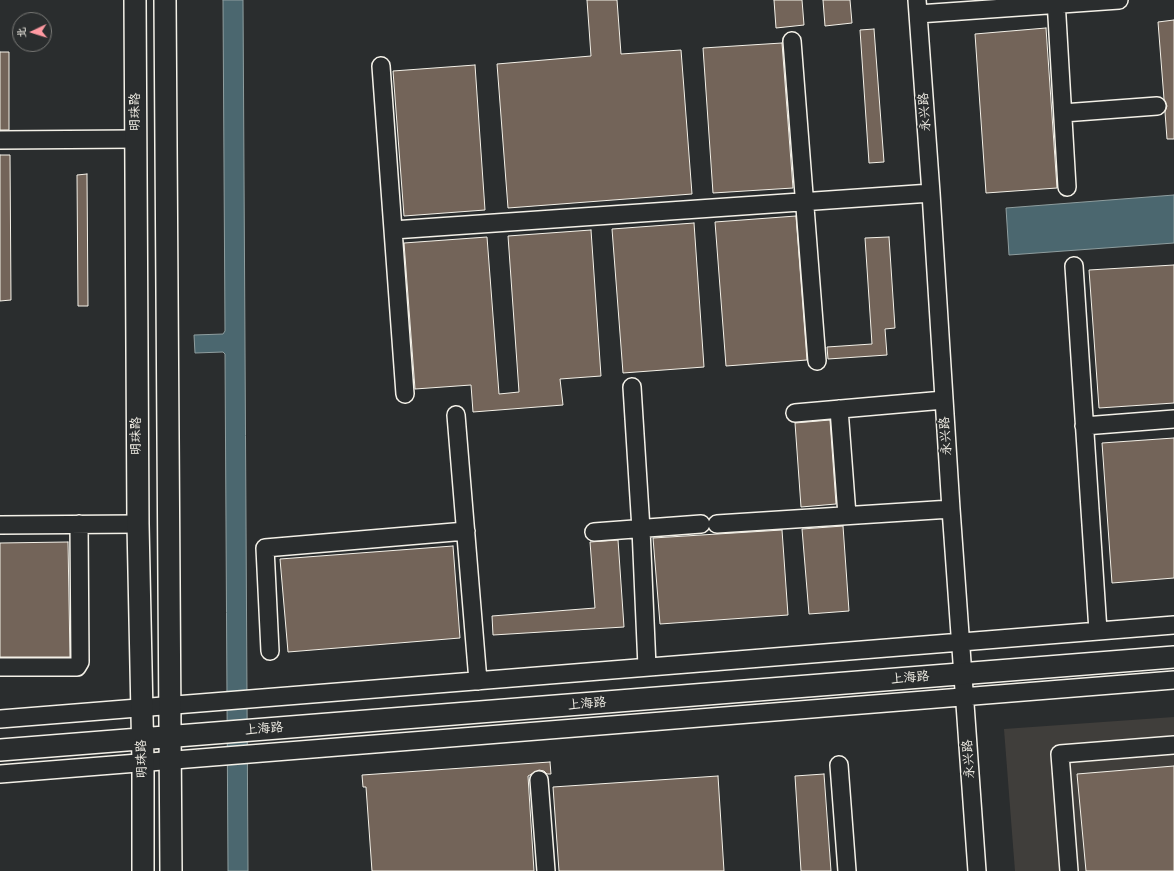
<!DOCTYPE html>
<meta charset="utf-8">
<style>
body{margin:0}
#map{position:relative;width:1174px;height:871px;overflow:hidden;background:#2a2d2e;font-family:"Patrick Hand","LXGW WenKai TC",sans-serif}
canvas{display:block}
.north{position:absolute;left:12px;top:12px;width:40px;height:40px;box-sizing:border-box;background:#2a2d2e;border:1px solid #7b7b78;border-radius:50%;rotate:266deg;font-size:11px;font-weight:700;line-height:16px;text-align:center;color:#f4f1e8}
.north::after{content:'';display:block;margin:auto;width:14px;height:18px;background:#ff9aa2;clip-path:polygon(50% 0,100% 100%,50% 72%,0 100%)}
</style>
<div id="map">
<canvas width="1174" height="871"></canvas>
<div class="north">北</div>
</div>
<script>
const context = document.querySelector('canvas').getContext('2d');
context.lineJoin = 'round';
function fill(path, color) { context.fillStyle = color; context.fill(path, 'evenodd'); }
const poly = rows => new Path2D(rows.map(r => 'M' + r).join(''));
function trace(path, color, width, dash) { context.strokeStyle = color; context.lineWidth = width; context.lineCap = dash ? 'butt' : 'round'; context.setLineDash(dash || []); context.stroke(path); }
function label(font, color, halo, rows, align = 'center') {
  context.font = font + ' "Patrick Hand","LXGW WenKai TC",sans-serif'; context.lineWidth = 3.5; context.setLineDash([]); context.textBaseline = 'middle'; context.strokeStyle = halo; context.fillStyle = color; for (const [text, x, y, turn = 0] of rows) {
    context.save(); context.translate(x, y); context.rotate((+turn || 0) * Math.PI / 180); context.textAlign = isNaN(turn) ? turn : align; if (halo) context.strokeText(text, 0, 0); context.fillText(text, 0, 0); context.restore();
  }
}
fill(poly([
 [1174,717,1174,871,1015,871,1004,729]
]), '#403e3b');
const water = poly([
 [223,0,243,0,248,871,228,871,225,354,223,352,195,353,194,335,223,334,225,331,223,0],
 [1174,195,1174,243,1009,255,1006,208,1174,195]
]);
fill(water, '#4b676f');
trace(water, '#8f9e9f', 1);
const building = poly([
 [587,0,617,0,621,54,681,50,692,194,508,208,497,64,591,56,587,0],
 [774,0,802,0,804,25,776,28,774,0],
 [823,0,850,0,852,23,825,26,823,0],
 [1174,20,1174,139,1167,139,1165,112,1167,106,1164,99,1158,22,1174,20],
 [1046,28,1057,188,986,193,975,34,1046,28],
 [874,29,884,162,869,163,860,30,874,29],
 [782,43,793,188,713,193,703,48,782,43],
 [0,52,9,52,9,130,0,130,0,52],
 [475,65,485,210,404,216,393,71,475,65],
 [0,155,10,155,11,300,0,301,0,155],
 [87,174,88,306,78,306,77,175,87,174],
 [796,216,807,360,726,366,715,222,796,216],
 [694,223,704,367,623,373,612,229,694,223],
 [591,230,601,376,560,379,563,405,473,412,471,385,415,389,404,243,487,237,499,394,519,392,508,236,591,230],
 [889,237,895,328,885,329,887,355,828,359,827,347,872,344,865,238,889,237],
 [1174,265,1174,403,1099,408,1089,270,1174,265],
 [830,420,836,504,801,507,795,423,830,420],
 [1174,438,1174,578,1112,583,1102,443,1174,438],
 [843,526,849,611,809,614,802,529,843,526],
 [782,530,788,615,660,624,653,538,782,530],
 [618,540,624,627,493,635,492,616,595,608,590,542,618,540],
 [68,542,70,657,0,657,0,543,68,542],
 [453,546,460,638,288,652,280,559,453,546],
 [550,762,551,774,547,774,544,771,539,770,528,776,534,871,372,871,366,787,363,787,362,775,550,762],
 [1174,766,1174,871,1086,871,1077,774,1174,766],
 [824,774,831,871,801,871,795,776,824,774],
 [718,776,724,871,559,871,553,787,718,776]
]);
fill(building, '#736459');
trace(building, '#f4f1e8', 1);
const minor = poly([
 [917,0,931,193,951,509,977,871],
 [1056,0,1067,187],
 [918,14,1119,0],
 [792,41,817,361],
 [381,66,405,394],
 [1063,113,1157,106],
 [0,140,136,139],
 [393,230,931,193],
 [1074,266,1098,631],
 [632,387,641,529,647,667],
 [839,409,847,515],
 [795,413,944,400],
 [456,415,478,681],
 [1084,426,1174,419],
 [717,524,951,509],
 [0,525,138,524],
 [594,532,701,524],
 [270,651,265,548,466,531],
 [0,667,77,667,80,662,79,524],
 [0,719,1174,625],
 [839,765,847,871],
 [0,774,1174,680],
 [539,780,546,871],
 [1069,871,1060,754,1174,745]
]);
const major = poly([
 [135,0,138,524,143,762,143,871],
 [165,0,171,871],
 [0,750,1174,657]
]);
trace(minor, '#f4f1e8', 20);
trace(major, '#f4f1e8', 24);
trace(minor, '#2a2d2e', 17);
trace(major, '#2a2d2e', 21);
label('13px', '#f4f1e8', '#2a2d2e', [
 ["明珠路",136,112,-90],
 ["永兴路",925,112,-94],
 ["明珠路",137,436,-90],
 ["永兴路",946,436,-94],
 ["上海路",910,678,-5],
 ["上海路",587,704,-5],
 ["上海路",264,729,-5],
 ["明珠路",142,759,-91],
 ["永兴路",969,759,-94]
]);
</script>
